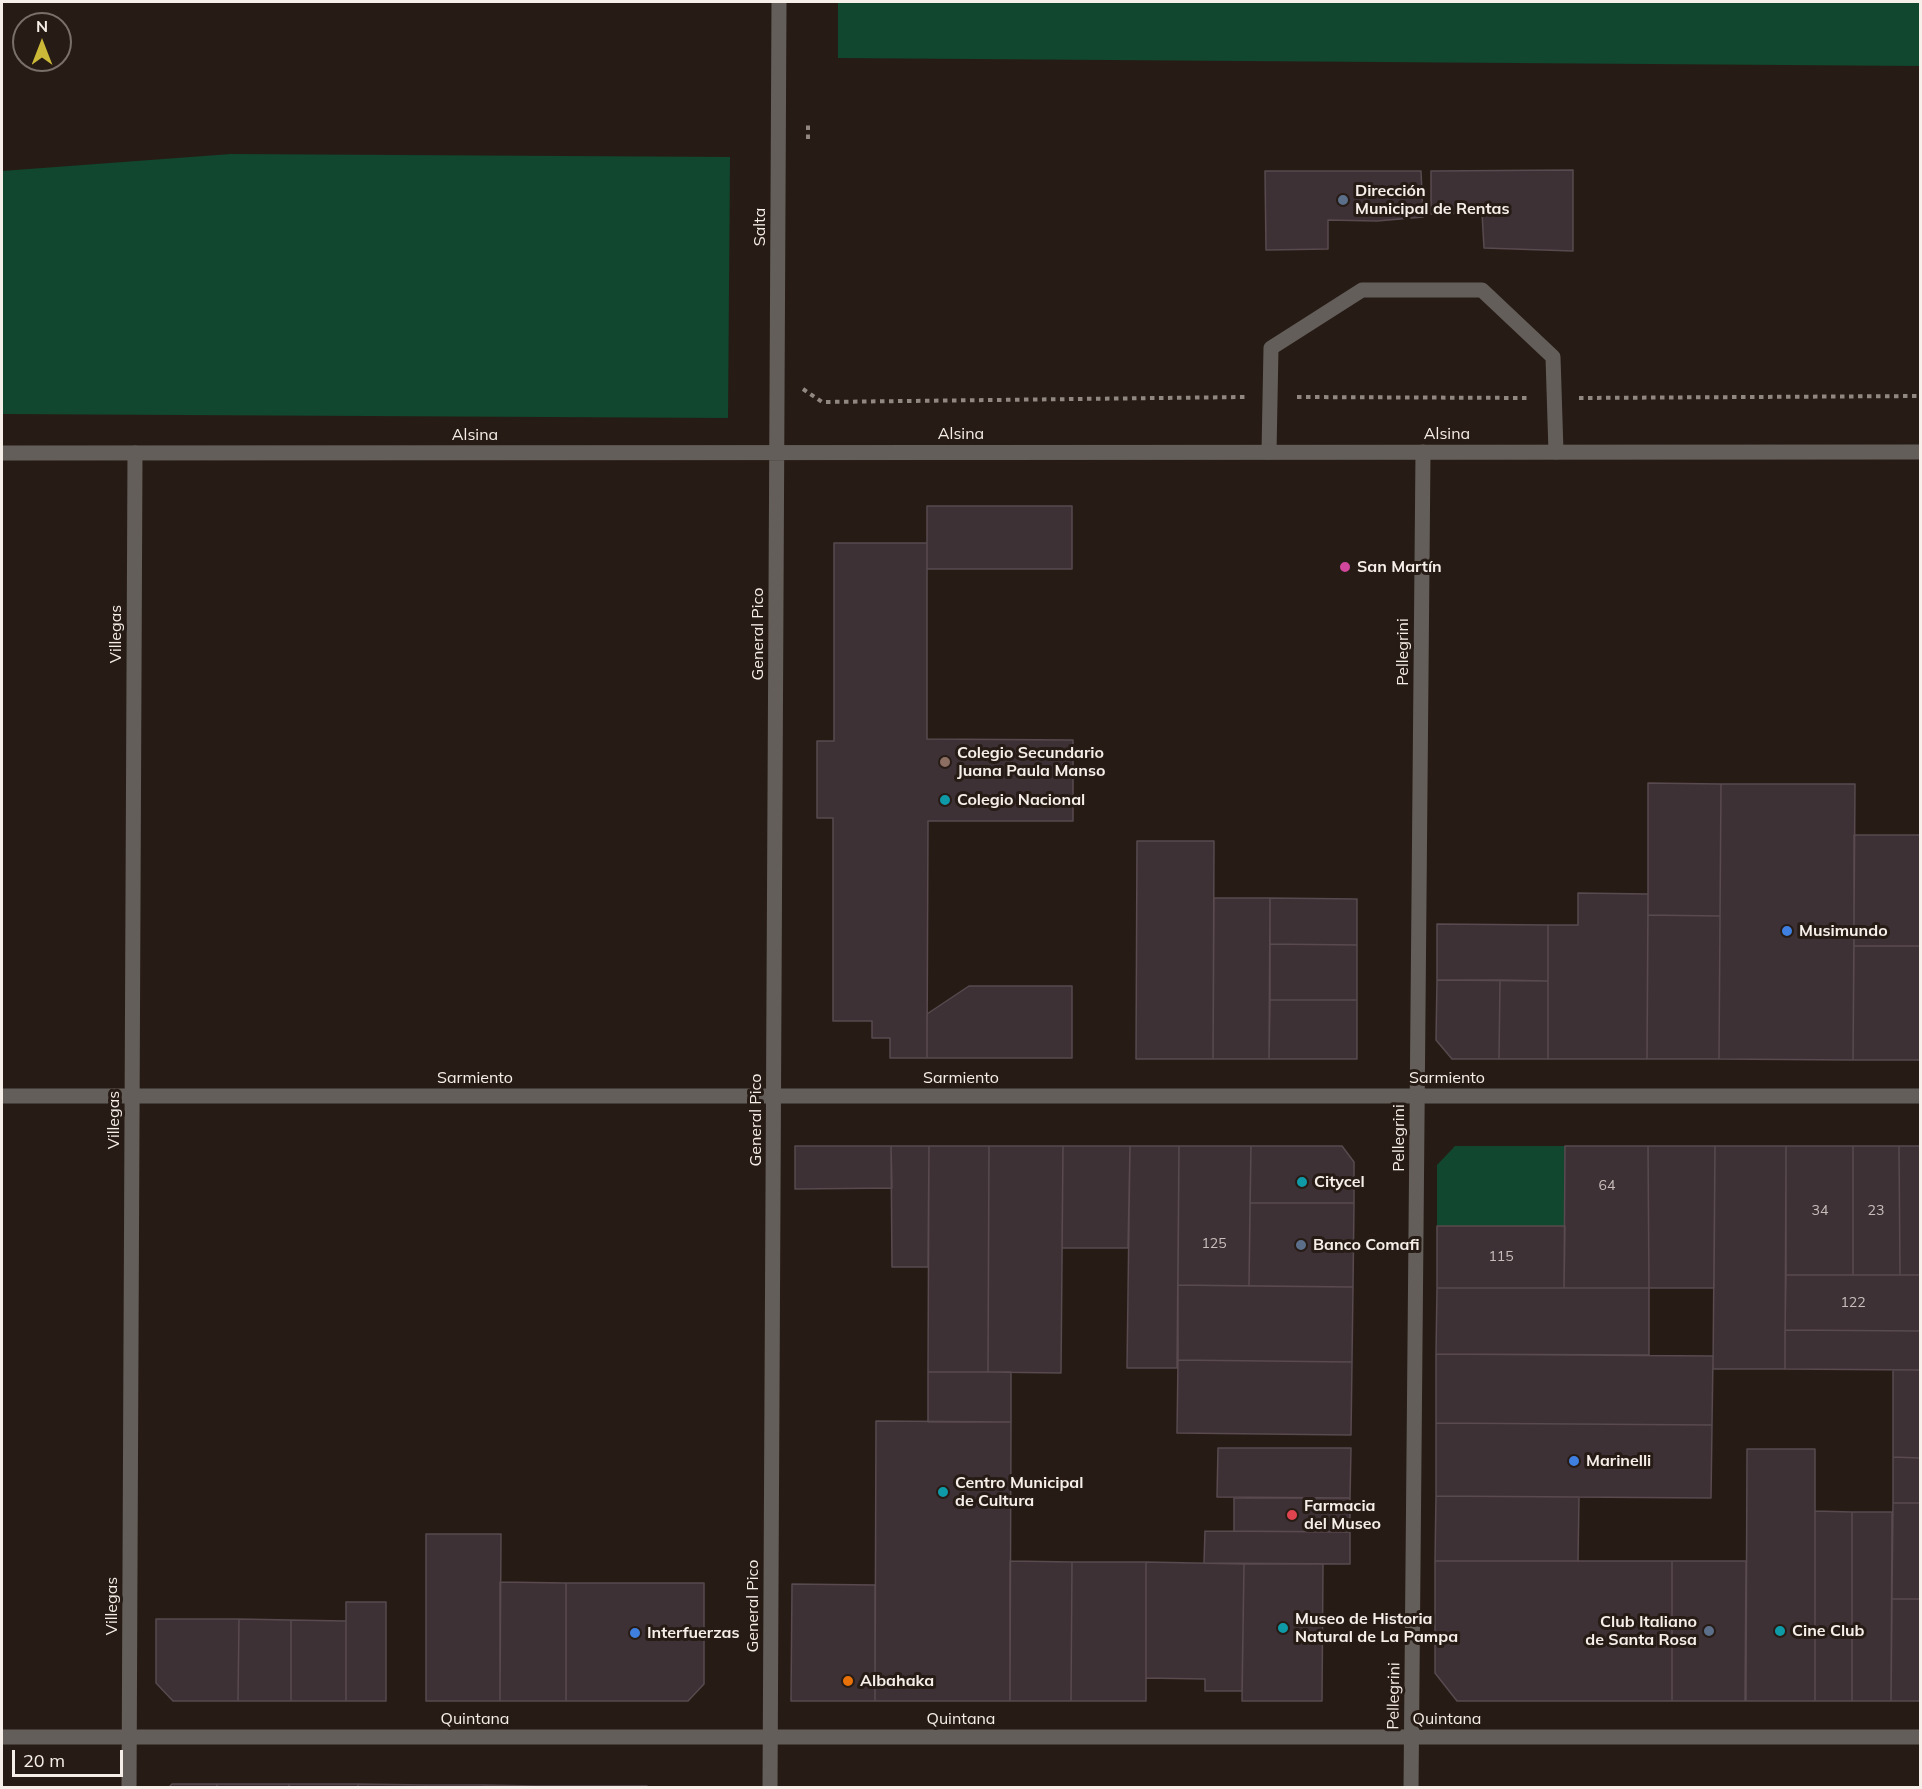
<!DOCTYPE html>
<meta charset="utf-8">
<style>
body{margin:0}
#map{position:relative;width:1922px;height:1789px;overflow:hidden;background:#271c15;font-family:Mulish,sans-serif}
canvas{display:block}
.frame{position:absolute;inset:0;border:3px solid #f6eee9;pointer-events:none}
.north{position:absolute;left:12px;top:12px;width:60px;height:60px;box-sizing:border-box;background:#271c15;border:2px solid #7a706a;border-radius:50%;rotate:0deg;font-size:16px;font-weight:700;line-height:24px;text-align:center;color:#f6eee9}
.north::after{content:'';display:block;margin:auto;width:21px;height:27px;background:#cdb938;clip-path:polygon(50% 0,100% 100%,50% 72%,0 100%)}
.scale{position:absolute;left:12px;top:1750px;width:111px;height:27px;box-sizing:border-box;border:3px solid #f6eee9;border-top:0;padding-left:8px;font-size:18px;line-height:21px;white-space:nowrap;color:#f6eee9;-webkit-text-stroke:4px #271c15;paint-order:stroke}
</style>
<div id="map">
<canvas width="1922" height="1789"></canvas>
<div class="frame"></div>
<div class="north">N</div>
<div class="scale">20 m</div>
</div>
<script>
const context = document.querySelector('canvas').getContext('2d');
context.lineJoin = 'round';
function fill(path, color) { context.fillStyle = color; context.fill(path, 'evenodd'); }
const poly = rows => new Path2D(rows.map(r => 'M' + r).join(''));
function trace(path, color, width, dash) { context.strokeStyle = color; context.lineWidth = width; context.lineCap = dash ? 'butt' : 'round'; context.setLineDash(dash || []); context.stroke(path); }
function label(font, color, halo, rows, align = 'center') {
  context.font = font + ' Mulish,sans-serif'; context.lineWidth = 6; context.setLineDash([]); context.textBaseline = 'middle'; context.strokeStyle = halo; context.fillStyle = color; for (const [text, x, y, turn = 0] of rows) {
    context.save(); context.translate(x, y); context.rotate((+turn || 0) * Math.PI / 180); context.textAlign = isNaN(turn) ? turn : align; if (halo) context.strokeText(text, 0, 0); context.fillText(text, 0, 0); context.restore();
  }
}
fill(poly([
 [838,2,1920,2,1920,66,838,58],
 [231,154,730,157,728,418,2,414,2,171],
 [1455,1146,1565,1146,1565,1226,1437,1226,1437,1165]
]), '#10472e');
const building = poly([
 [1573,170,1573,251,1484,248,1482,213,1431,214,1431,171,1573,170],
 [1265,171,1421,171,1423,217,1377,221,1328,220,1328,249,1266,250,1265,171],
 [927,506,1072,506,1072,569,927,569,927,506],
 [834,543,927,543,927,739,1073,740,1073,821,928,821,927,1058,890,1058,890,1038,872,1038,872,1021,833,1021,833,818,817,818,817,741,834,741,834,543],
 [1648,783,1721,784,1720,916,1648,915,1648,783],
 [1721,784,1855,784,1853,1060,1719,1059,1721,784],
 [1854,835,1920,835,1920,946,1854,946,1854,835],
 [1137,841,1214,841,1213,1059,1136,1059,1137,841],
 [1578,893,1648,894,1647,1059,1548,1059,1548,925,1578,925,1578,893],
 [1214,898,1270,898,1269,1059,1213,1059,1214,898],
 [1270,898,1357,899,1357,945,1270,944,1270,898],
 [1648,915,1720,916,1719,1059,1647,1059,1648,915],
 [1437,924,1548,925,1548,981,1437,980,1437,924],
 [1270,944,1357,945,1357,1000,1270,1000,1270,944],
 [1854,946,1920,946,1920,1060,1853,1060,1854,946],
 [1437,980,1500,980,1499,1059,1452,1059,1436,1040,1437,980],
 [1500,980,1548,981,1548,1059,1499,1059,1500,980],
 [969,986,1072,986,1072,1058,927,1058,927,1014,969,986],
 [1270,1000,1357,1000,1357,1059,1269,1059,1270,1000],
 [795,1146,891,1146,892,1188,795,1189,795,1146],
 [891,1146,929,1146,928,1267,892,1267,891,1146],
 [929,1146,989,1146,988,1372,928,1372,929,1146],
 [989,1146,1063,1146,1061,1373,988,1372,989,1146],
 [1063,1146,1130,1146,1128,1248,1062,1248,1063,1146],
 [1130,1146,1179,1146,1177,1368,1127,1368,1130,1146],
 [1179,1146,1251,1146,1249,1286,1178,1285,1179,1146],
 [1251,1146,1342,1146,1354,1162,1354,1203,1250,1203,1251,1146],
 [1565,1146,1648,1146,1649,1288,1564,1288,1565,1146],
 [1648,1146,1715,1146,1714,1288,1649,1288,1648,1146],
 [1715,1146,1786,1146,1785,1369,1713,1369,1715,1146],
 [1786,1146,1853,1146,1853,1275,1786,1275,1786,1146],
 [1853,1146,1899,1146,1900,1275,1853,1275,1853,1146],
 [1899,1146,1920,1146,1920,1275,1900,1275,1899,1146],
 [1250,1203,1354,1203,1353,1287,1249,1286,1250,1203],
 [1437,1226,1565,1226,1564,1288,1437,1288,1437,1226],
 [1786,1275,1920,1275,1920,1331,1785,1330,1786,1275],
 [1178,1285,1353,1287,1352,1362,1178,1360,1178,1285],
 [1437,1288,1649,1288,1649,1355,1436,1354,1437,1288],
 [1785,1330,1920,1331,1920,1370,1785,1369,1785,1330],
 [1436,1354,1713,1356,1712,1425,1436,1423,1436,1354],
 [1178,1360,1352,1362,1351,1435,1177,1433,1178,1360],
 [1893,1370,1920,1370,1920,1458,1893,1457,1893,1370],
 [928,1372,1011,1372,1011,1422,928,1422,928,1372],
 [876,1421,1011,1422,1010,1701,875,1701,876,1421],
 [1436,1423,1712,1425,1711,1498,1436,1496,1436,1423],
 [1218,1448,1351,1448,1350,1498,1217,1497,1218,1448],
 [1747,1449,1815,1449,1815,1701,1746,1701,1747,1449],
 [1893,1457,1920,1458,1920,1503,1893,1503,1893,1457],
 [1436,1496,1579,1497,1578,1561,1435,1561,1436,1496],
 [1234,1498,1350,1498,1350,1532,1234,1531,1234,1498],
 [1893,1503,1920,1503,1920,1599,1892,1599,1893,1503],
 [1815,1511,1852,1512,1852,1701,1815,1701,1815,1511],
 [1852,1512,1892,1512,1891,1701,1852,1701,1852,1512],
 [1205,1531,1350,1532,1350,1564,1204,1563,1205,1531],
 [426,1534,501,1534,500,1701,426,1701,426,1534],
 [1010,1561,1072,1562,1071,1701,1010,1701,1010,1561],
 [1435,1561,1672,1561,1672,1701,1457,1701,1435,1673,1435,1561],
 [1672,1561,1746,1561,1745,1701,1672,1701,1672,1561],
 [1072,1562,1146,1562,1146,1701,1071,1701,1072,1562],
 [1146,1562,1244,1564,1242,1691,1205,1691,1205,1679,1146,1678,1146,1562],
 [1244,1564,1323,1564,1322,1701,1242,1701,1244,1564],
 [500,1582,566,1583,566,1701,500,1701,500,1582],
 [566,1583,704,1583,704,1684,688,1701,566,1701,566,1583],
 [792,1584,875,1585,875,1701,791,1701,792,1584],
 [1892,1599,1920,1599,1920,1701,1891,1701,1892,1599],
 [346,1602,386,1602,386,1701,346,1701,346,1602],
 [156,1619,239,1619,238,1701,173,1701,156,1683,156,1619],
 [239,1619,291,1620,291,1701,238,1701,239,1619],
 [291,1620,346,1621,346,1701,291,1701,291,1620],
 [172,1784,217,1784,217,1788,168,1788,172,1784],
 [217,1784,289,1784,289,1788,217,1788,217,1784],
 [289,1784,358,1784,358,1788,289,1788,289,1784],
 [358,1784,426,1785,426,1788,358,1788,358,1784],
 [426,1785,484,1785,484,1788,426,1788,426,1785],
 [484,1785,535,1786,535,1788,484,1788,484,1785],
 [535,1786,592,1786,592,1788,535,1788,535,1786],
 [592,1786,647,1786,647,1788,592,1788,592,1786]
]);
fill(building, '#3e3136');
trace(building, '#584a4f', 1.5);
trace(poly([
 [808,139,808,122],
 [803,389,822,402,1245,397],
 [1297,397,1530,398],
 [1579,398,1920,396]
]), '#928882', 4, [4.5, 4.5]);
trace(poly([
 [1269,452,1271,348,1362,290,1482,290,1553,357,1556,452]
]), '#645e5a', 15);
trace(poly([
 [2,1096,1920,1096],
 [2,1737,1920,1737],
 [129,1788,135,453],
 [1411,1788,1423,452]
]), '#645e5a', 15);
trace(poly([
 [2,453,1920,452],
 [770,1788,779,2]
]), '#645e5a', 15);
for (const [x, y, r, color] of [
 [1343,200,6,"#5c6f8a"],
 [1345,567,6,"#d1479c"],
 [945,762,6,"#8d6e63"],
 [945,800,6,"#0f9aa8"],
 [1787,931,6,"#3f7fe0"],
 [1302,1182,6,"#0f9aa8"],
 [1301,1245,6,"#5c6f8a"],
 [1574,1461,6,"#3f7fe0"],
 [943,1492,6,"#0f9aa8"],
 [1292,1515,6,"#e0444e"],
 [1283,1628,6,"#0f9aa8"],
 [1709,1631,6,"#5c6f8a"],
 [1780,1631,6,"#0f9aa8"],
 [635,1633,6,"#3f7fe0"],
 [848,1681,6,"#e8710a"]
]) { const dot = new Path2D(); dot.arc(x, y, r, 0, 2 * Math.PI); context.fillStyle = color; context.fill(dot); trace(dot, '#271c15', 2); }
label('14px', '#c8bfbc', null, [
 ["64",1607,1186],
 ["34",1820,1211],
 ["23",1876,1211],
 ["125",1214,1244],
 ["115",1501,1257],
 ["122",1853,1303]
]);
label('bold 16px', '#f6eee9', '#271c15', [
 ["Dirección",1355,191],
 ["Municipal de Rentas",1355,209],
 ["San Martín",1357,567],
 ["Colegio Secundario",957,753],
 ["Juana Paula Manso",957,771],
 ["Colegio Nacional",957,800],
 ["Musimundo",1799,931],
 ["Citycel",1314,1182],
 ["Banco Comafi",1313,1245],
 ["Marinelli",1586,1461],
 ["Centro Municipal",955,1483],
 ["de Cultura",955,1501],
 ["Farmacia",1304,1506],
 ["del Museo",1304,1524],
 ["Museo de Historia",1295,1619],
 ["Natural de La Pampa",1295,1637],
 ["Club Italiano",1697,1622,"right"],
 ["de Santa Rosa",1697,1640,"right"],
 ["Cine Club",1792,1631],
 ["Interfuerzas",647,1633],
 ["Albahaka",860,1681]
], 'left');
label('16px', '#f6eee9', '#271c15', [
 ["Salta",760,227,-90],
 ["Alsina",961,434],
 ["Alsina",1447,434],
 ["Alsina",475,435],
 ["Villegas",116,634,-90],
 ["General Pico",758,634,-90],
 ["Pellegrini",1403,652,-90],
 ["Sarmiento",475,1078],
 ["Sarmiento",961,1078],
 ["Sarmiento",1447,1078],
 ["Villegas",114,1120,-90],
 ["General Pico",756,1120,-90],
 ["Pellegrini",1399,1138,-90],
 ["Villegas",112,1606,-90],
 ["General Pico",753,1606,-90],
 ["Pellegrini",1394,1696,-89],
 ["Quintana",475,1719],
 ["Quintana",961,1719],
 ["Quintana",1447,1719]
]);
</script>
